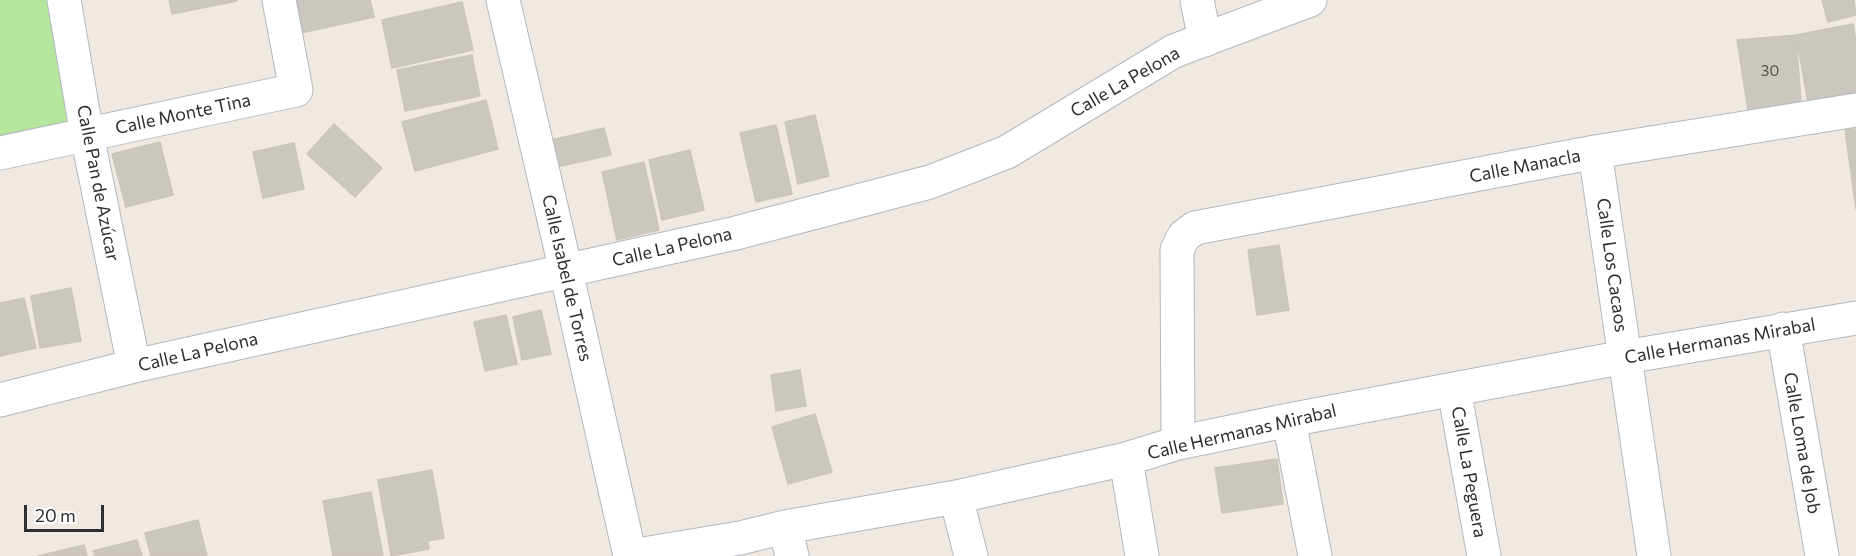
<!DOCTYPE html>
<meta charset="utf-8">
<style>
body{margin:0}
#map{position:relative;width:1856px;height:556px;overflow:hidden;background:#efe9e1;font-family:Commissioner,sans-serif}
canvas{display:block}
.scale{position:absolute;left:24px;top:505px;width:80px;height:27px;box-sizing:border-box;border:3px solid #2e2e2e;border-top:0;padding-left:8px;font-size:18px;line-height:21px;white-space:nowrap;color:#2e2e2e;-webkit-text-stroke:4px #fff;paint-order:stroke}
</style>
<div id="map">
<canvas width="1856" height="556"></canvas>
<div class="scale">20 m</div>
</div>
<script>
const context = document.querySelector('canvas').getContext('2d');
context.lineJoin = 'round';
function fill(path, color) { context.fillStyle = color; context.fill(path, 'evenodd'); }
const poly = rows => new Path2D(rows.map(r => 'M' + r).join(''));
function trace(path, color, width, dash) { context.strokeStyle = color; context.lineWidth = width; context.lineCap = dash ? 'butt' : 'round'; context.setLineDash(dash || []); context.stroke(path); }
function label(font, color, halo, rows, align = 'center') {
  context.font = font + ' Commissioner,sans-serif'; context.lineWidth = 5; context.setLineDash([]); context.textBaseline = 'middle'; context.strokeStyle = halo; context.fillStyle = color; for (const [text, x, y, turn = 0] of rows) {
    context.save(); context.translate(x, y); context.rotate((+turn || 0) * Math.PI / 180); context.textAlign = isNaN(turn) ? turn : align; if (halo) context.strokeText(text, 0, 0); context.fillText(text, 0, 0); context.restore();
  }
}
fill(poly([
 [0,0,51,0,71,121,0,137]
]), '#b6e59e');
const building = poly([
 [169,0,237,0,237,1,172,14,169,0],
 [289,0,370,0,374,17,296,34,289,0],
 [1822,0,1854,0,1856,15,1828,22,1822,0],
 [462,2,473,50,392,68,382,20,462,2],
 [1853,24,1856,41,1856,92,1808,102,1796,35,1853,24],
 [1796,35,1801,102,1748,110,1737,40,1796,35],
 [472,55,480,96,405,111,397,70,472,55],
 [486,100,498,149,415,171,402,122,486,100],
 [815,115,829,176,798,184,785,122,815,115],
 [334,124,382,168,355,197,307,154,334,124],
 [776,125,792,194,756,202,740,133,776,125],
 [604,128,611,155,548,169,542,142,604,128],
 [1856,129,1856,209,1845,130,1856,129],
 [160,142,173,195,126,207,112,154,160,142],
 [294,143,304,189,263,198,253,152,294,143],
 [690,150,704,210,662,220,649,160,690,150],
 [644,162,659,230,617,240,602,172,644,162],
 [1279,245,1289,310,1257,315,1248,250,1279,245],
 [71,288,81,341,40,348,31,296,71,288],
 [24,298,36,348,0,356,0,303,24,298],
 [541,310,551,354,522,360,513,317,541,310],
 [506,315,517,364,485,371,474,322,506,315],
 [800,370,806,406,776,411,771,375,800,370],
 [815,414,832,472,788,484,772,427,815,414],
 [1277,459,1283,504,1222,513,1215,468,1277,459],
 [432,470,444,538,428,541,429,549,391,556,378,480,432,470],
 [371,492,383,556,333,556,323,501,371,492],
 [198,520,207,556,151,556,145,533,198,520],
 [137,540,142,556,95,556,93,551,137,540],
 [84,545,87,556,38,556,84,545]
]);
fill(building, '#cbc7bf');
trace(building, '#cbc5ba', 1.5);
const minor = poly([
 [64,0,87,135,134,366],
 [503,0,566,271,630,556],
 [1197,0,1205,40],
 [1595,152,1654,556],
 [0,153,296,90,279,0],
 [1783,329,1822,556],
 [1454,389,1484,556],
 [0,400,134,366,736,233,930,182,1007,152,1174,51,1310,0],
 [1289,420,1315,556],
 [1178,443,1177,250,1184,236,1195,228,1595,152,1856,110],
 [1126,459,1142,556],
 [956,497,971,556],
 [785,527,792,556],
 [631,556,740,538,785,527,956,497,1126,459,1178,443,1289,420,1625,357,1856,318]
]);
trace(minor, '#b4b7c1', 35);
trace(minor, '#fff', 33);
label('15px', '#555452', null, [
 ["30",1770,71]
]);
label('18px', '#2e2e2e', '#fff', [
 ["Calle La Pelona",1125,82,-30],
 ["Calle Monte Tina",183,114,-12],
 ["Calle Manacla",1525,166,-11],
 ["Calle Pan de Azúcar",98,183,79],
 ["Calle La Pelona",672,247,-13],
 ["Calle Los Cacaos",1612,265,82],
 ["Calle Isabel de Torres",567,278,77],
 ["Calle Hermanas Mirabal",1720,341,-10],
 ["Calle La Pelona",198,352,-13],
 ["Calle Hermanas Mirabal",1242,432,-13],
 ["Calle Loma de Job",1802,443,80],
 ["Calle La Peguera",1469,472,80]
]);
</script>
